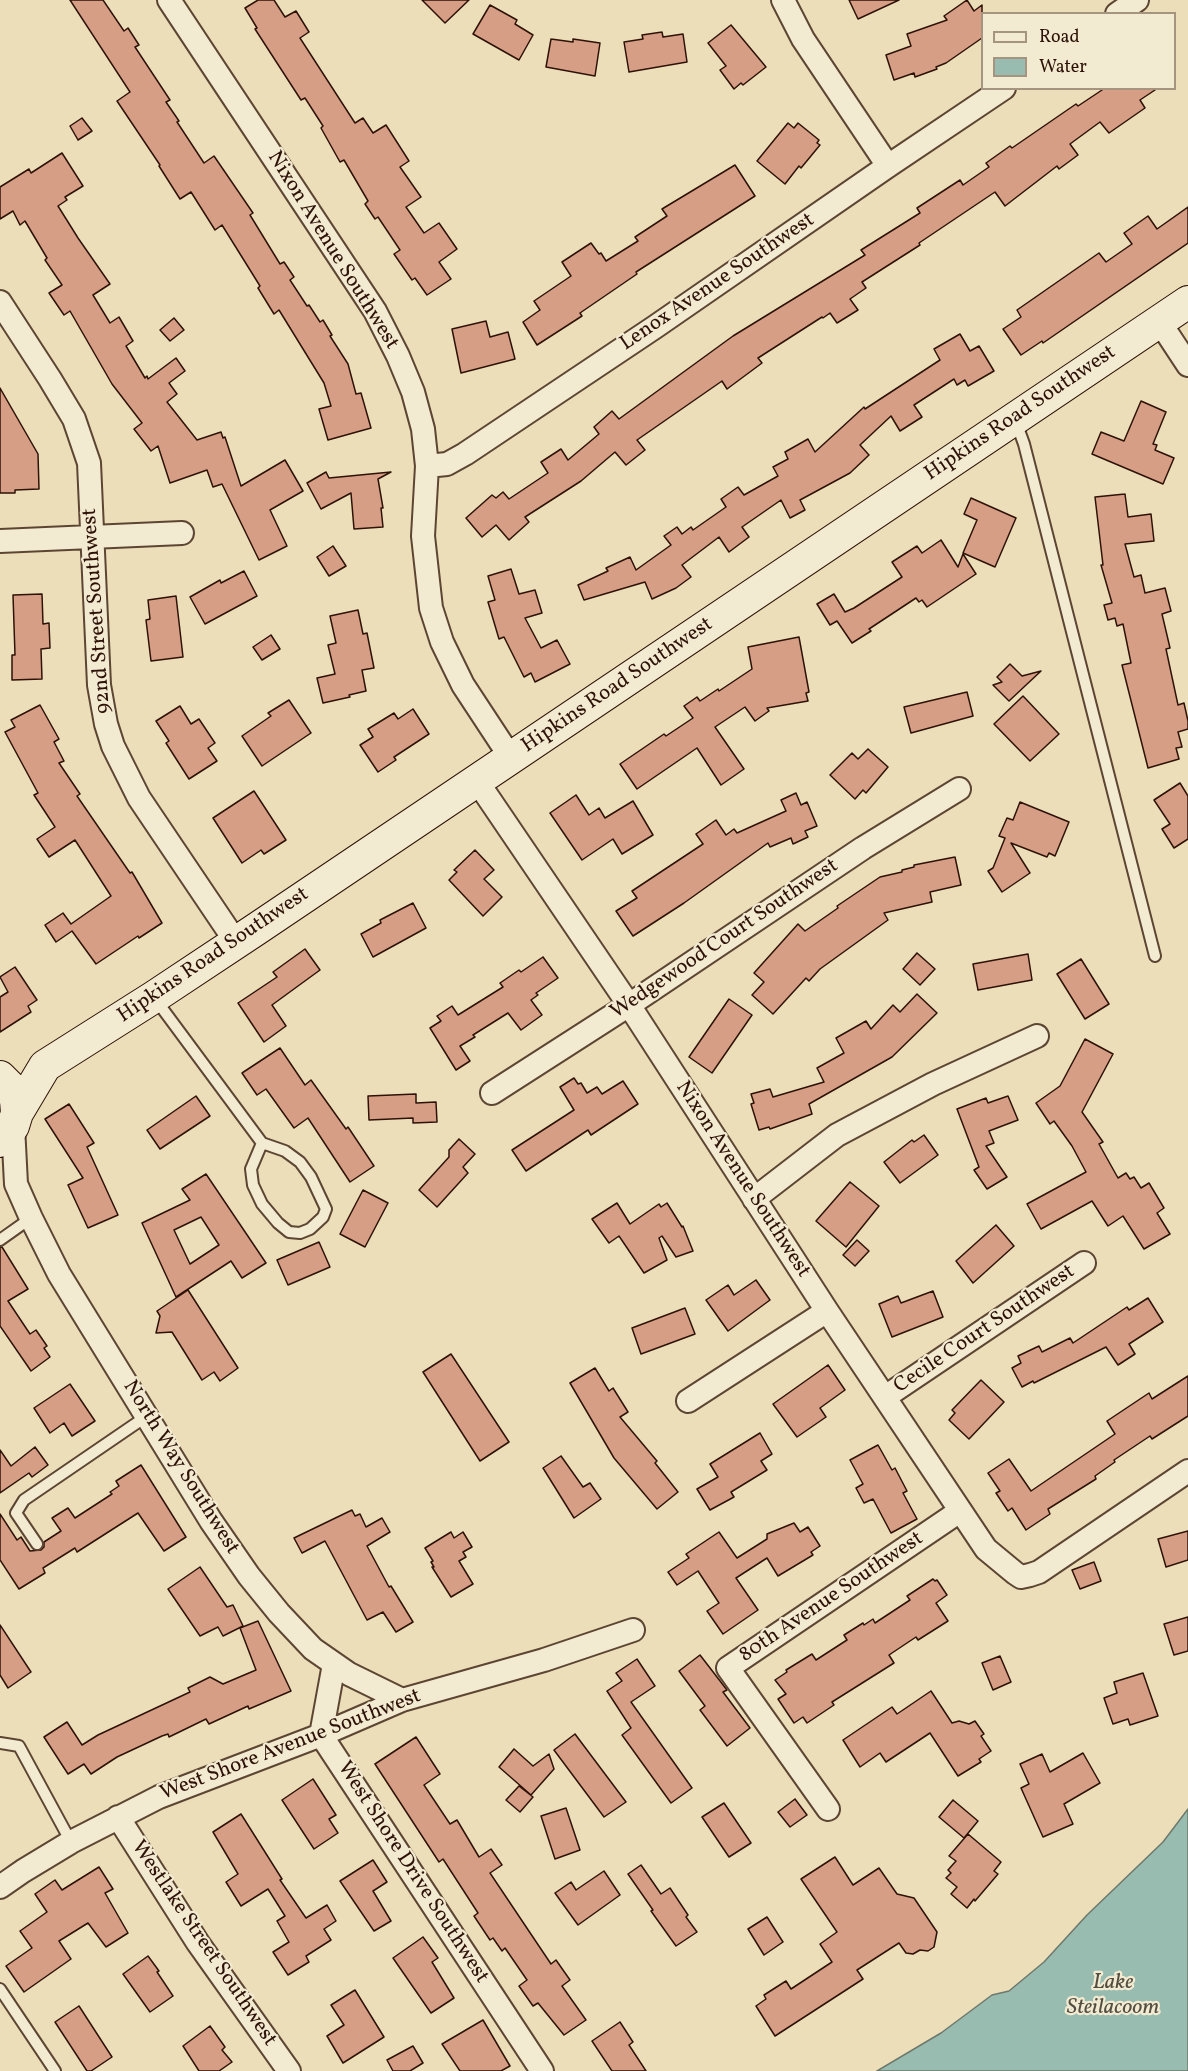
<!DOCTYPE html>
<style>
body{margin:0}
#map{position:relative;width:1188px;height:2071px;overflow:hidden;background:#ebdeb8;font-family:Vollkorn,serif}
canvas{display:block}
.legend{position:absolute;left:981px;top:12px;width:195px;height:78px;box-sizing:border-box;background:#f2ead1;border:2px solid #a49480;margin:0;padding:8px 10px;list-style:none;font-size:18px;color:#2e1207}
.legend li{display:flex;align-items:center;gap:12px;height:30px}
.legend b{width:30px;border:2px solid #a49480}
</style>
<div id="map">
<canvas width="1188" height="2071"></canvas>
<ul class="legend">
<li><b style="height:8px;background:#f2ead1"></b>Road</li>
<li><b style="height:16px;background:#98bcb0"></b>Water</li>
</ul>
</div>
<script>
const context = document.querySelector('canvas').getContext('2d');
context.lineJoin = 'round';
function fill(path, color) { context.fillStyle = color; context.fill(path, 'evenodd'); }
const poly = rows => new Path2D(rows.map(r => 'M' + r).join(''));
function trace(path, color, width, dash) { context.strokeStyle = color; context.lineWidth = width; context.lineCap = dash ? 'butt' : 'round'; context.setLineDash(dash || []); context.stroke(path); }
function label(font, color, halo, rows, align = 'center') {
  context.font = font + ' Vollkorn,serif'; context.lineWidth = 4.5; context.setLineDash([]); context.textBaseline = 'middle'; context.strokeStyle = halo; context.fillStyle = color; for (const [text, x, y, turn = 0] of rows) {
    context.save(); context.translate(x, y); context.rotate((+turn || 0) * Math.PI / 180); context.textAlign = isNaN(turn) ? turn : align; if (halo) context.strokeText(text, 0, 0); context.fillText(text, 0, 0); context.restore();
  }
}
const water = poly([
 [1188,1809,1188,2071,877,2071,941,2033,992,1995,1009,1991,1044,1962,1087,1915,1163,1842,1188,1809]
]);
fill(water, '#98bcb0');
trace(water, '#6e786c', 1.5);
const building = poly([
 [70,0,103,0,124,31,128,28,139,45,135,47,170,100,166,102,179,121,177,122,204,163,214,156,253,213,250,215,280,264,284,262,294,277,290,280,307,306,309,305,320,322,323,320,332,335,330,336,348,364,356,394,361,393,371,428,328,440,319,409,331,406,324,383,279,310,274,314,258,288,260,286,222,225,215,230,191,192,180,199,159,166,160,165,117,101,130,92,70,0],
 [258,0,274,0,285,17,296,11,309,32,300,38,355,123,363,118,373,133,386,125,409,161,400,167,421,197,406,207,424,233,439,223,457,249,439,262,451,279,427,295,415,278,412,280,394,254,400,250,378,217,375,219,365,204,368,201,344,160,340,162,321,128,323,126,305,98,301,100,255,29,257,28,245,8,258,0],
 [422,0,469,0,445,23,422,0],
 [849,0,899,0,858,19,849,0],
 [967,0,974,11,982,5,982,38,946,63,936,67,937,69,915,77,914,73,894,80,886,55,911,46,907,34,947,20,944,16,967,0],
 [490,5,517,20,515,24,533,35,519,60,473,34,490,5],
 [731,25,766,67,743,85,741,83,734,89,720,70,726,66,708,43,731,25],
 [662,32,663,37,683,34,687,62,629,72,624,42,643,39,642,35,662,32],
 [551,39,573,42,573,39,600,43,595,76,546,67,551,39],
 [1105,88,1158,88,1140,100,1145,108,1109,133,1100,122,1070,144,1078,155,1059,169,1057,166,1005,206,995,192,919,243,920,245,862,282,866,288,850,299,858,310,837,323,830,313,823,318,822,317,758,358,762,363,727,389,722,381,637,440,645,450,626,465,615,452,581,481,525,517,529,522,509,540,496,525,482,537,466,518,492,495,496,498,503,492,509,499,548,473,541,462,561,449,568,460,599,434,594,427,612,411,619,419,733,336,865,255,861,250,920,213,917,208,960,180,963,185,989,167,986,163,1010,146,1012,148,1076,104,1078,106,1105,88],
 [82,118,92,131,78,140,70,126,82,118],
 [788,123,794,128,798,123,819,140,817,143,820,145,801,168,799,166,785,184,757,161,788,123],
 [62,153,83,186,65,197,67,200,58,206,78,238,110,284,93,295,110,323,119,317,133,341,126,346,145,378,147,376,148,379,176,358,185,371,169,383,177,394,167,402,197,440,221,432,223,438,225,437,241,486,285,460,303,491,270,510,287,546,259,560,222,484,213,487,207,470,170,483,158,446,151,451,134,429,142,423,112,384,70,311,64,315,49,293,62,285,45,260,47,258,25,221,20,225,13,211,0,219,0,187,29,169,31,173,62,153],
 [735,165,755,196,636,272,637,274,580,313,582,316,537,345,523,322,540,310,534,301,571,276,562,262,591,243,599,254,601,253,606,261,638,241,635,237,667,216,662,209,735,165],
 [1188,207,1188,243,1043,343,1042,341,1021,355,1003,329,1021,317,1017,310,1099,253,1106,262,1132,244,1124,233,1148,216,1157,229,1188,207],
 [174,318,184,330,170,341,160,330,174,318],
 [486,321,490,337,508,332,515,359,461,373,452,329,486,321],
 [960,334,970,351,979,346,994,371,968,386,965,380,957,385,954,379,914,405,922,417,900,431,891,416,860,445,869,455,850,473,800,500,805,510,790,518,781,500,742,527,749,537,729,552,719,537,682,565,691,577,676,588,652,599,645,582,584,600,578,585,608,571,606,568,630,557,636,570,671,545,664,536,677,527,682,534,691,527,693,530,726,507,721,499,738,487,744,495,778,476,773,467,788,459,785,452,808,439,815,452,864,407,865,409,940,360,934,349,960,334],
 [0,388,38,454,39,489,15,490,15,493,0,493,0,388],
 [1141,401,1166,412,1153,444,1157,445,1155,450,1174,458,1163,484,1092,454,1101,432,1124,441,1141,401],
 [326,472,329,478,391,472,378,479,383,508,381,508,383,527,354,529,351,493,321,509,307,483,326,472],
 [1125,494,1128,517,1151,514,1154,541,1125,544,1134,577,1141,575,1145,593,1165,588,1171,611,1162,614,1170,648,1166,649,1178,705,1184,703,1188,721,1188,729,1178,732,1182,747,1176,748,1179,759,1148,768,1122,665,1131,663,1123,624,1117,626,1115,618,1108,620,1104,605,1112,603,1101,565,1103,565,1095,497,1125,494],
 [971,498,1016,518,995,567,963,553,977,520,964,514,971,498],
 [941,540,958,567,963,554,976,574,927,607,922,600,919,602,916,598,869,629,871,631,852,643,837,621,830,625,817,604,834,594,845,612,854,608,902,577,892,562,917,546,922,553,941,540],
 [333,546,346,566,329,576,317,557,333,546],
 [511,569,519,594,535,590,542,613,525,618,541,648,557,640,570,664,535,682,531,673,524,677,504,637,499,639,488,602,495,600,488,576,511,569],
 [244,571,257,596,205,624,190,597,220,580,221,583,244,571],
 [42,594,43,624,49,623,50,648,41,649,42,679,12,680,12,655,15,655,13,595,42,594],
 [176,596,183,657,151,661,146,620,150,619,148,600,176,596],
 [358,610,363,634,367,633,374,668,362,670,366,691,349,695,350,697,323,703,317,678,335,674,328,645,336,643,330,616,358,610],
 [271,635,280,649,262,660,253,647,271,635],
 [799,637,809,692,806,693,808,701,767,708,769,711,755,721,745,707,715,727,744,769,721,785,697,748,637,789,620,764,664,734,666,736,693,718,684,706,697,697,700,701,718,689,719,691,752,669,748,647,799,637],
 [1010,664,1022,676,1041,671,1009,701,993,685,1002,682,997,677,1010,664],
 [967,692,973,716,911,733,904,707,967,692],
 [1023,696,1059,734,1030,761,994,724,1023,696],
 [289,700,311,733,262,766,242,736,271,716,268,713,289,700],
 [40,705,59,739,54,742,64,761,59,763,80,794,77,796,130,873,132,872,162,923,139,938,138,936,96,964,72,931,56,942,45,925,63,913,71,924,111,896,75,840,49,857,37,839,55,827,34,795,38,793,5,732,15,727,11,720,40,705],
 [180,706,191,724,199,719,215,743,208,748,217,761,189,779,166,743,169,741,156,721,180,706],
 [413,709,429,734,394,757,396,760,378,772,360,745,373,737,368,729,394,713,398,719,413,709],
 [868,749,888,767,866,793,863,790,855,799,830,775,852,753,858,759,868,749],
 [1180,783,1188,796,1188,839,1174,848,1162,829,1170,824,1154,800,1180,783],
 [254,791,286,840,264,854,261,850,242,863,213,818,254,791],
 [796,793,801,805,807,802,817,826,805,831,808,837,793,844,791,838,770,847,768,843,684,903,633,936,616,911,637,898,632,891,703,844,696,834,716,820,726,835,734,829,737,833,786,811,781,800,796,793],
 [576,795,589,815,599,808,605,818,633,801,653,835,622,854,613,839,582,860,550,813,576,795],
 [1020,802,1069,822,1055,856,1049,853,1047,857,1011,843,1030,873,1002,892,988,871,993,868,1005,838,999,836,1007,818,1013,820,1020,802],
 [475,850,494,870,484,879,502,897,483,916,449,880,457,872,454,870,475,850],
 [955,857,961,885,930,892,932,902,884,913,888,920,820,969,809,981,806,978,773,1014,752,995,764,982,754,973,798,924,805,931,838,908,837,906,880,877,902,872,902,870,914,867,914,865,955,857],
 [413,903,426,928,373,957,361,934,381,923,380,920,413,903],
 [305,949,320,970,272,1005,286,1026,264,1042,238,1003,277,977,273,972,305,949],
 [917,953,935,969,920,985,903,969,917,953],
 [1028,954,1032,980,978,990,973,964,1028,954],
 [543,957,558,978,536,993,538,995,531,1000,542,1015,521,1030,508,1013,473,1035,475,1037,460,1046,470,1061,456,1070,430,1028,441,1021,437,1016,452,1006,458,1015,503,987,500,983,519,970,521,972,543,957],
 [1081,959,1109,1004,1085,1019,1057,974,1081,959],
 [15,967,37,1000,28,1006,31,1012,0,1032,0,997,8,992,0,977,15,967],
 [917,994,937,1013,892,1057,809,1104,812,1114,770,1129,769,1127,759,1130,751,1104,754,1103,751,1094,770,1089,773,1097,824,1082,817,1068,844,1053,836,1038,866,1021,871,1029,893,1005,900,1012,917,994],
 [729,999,752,1015,712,1073,689,1057,729,999],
 [1085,1039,1113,1054,1082,1112,1103,1142,1099,1144,1118,1178,1126,1173,1130,1179,1134,1177,1141,1188,1149,1183,1164,1208,1157,1213,1170,1234,1144,1249,1123,1216,1108,1226,1092,1201,1041,1229,1027,1204,1086,1172,1072,1146,1054,1121,1050,1124,1036,1103,1060,1086,1085,1039],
 [280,1048,305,1085,311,1080,346,1129,348,1127,374,1166,350,1182,308,1118,294,1128,266,1089,257,1095,242,1073,280,1048],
 [574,1078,578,1084,581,1083,587,1093,597,1087,602,1094,623,1081,638,1104,591,1135,588,1130,526,1171,512,1150,574,1110,560,1087,574,1078],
 [416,1094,416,1103,436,1102,437,1122,413,1123,413,1118,369,1120,368,1096,416,1094],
 [196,1096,210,1116,160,1149,147,1130,196,1096],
 [1008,1096,1018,1120,989,1131,994,1143,986,1146,1007,1177,987,1189,974,1170,979,1167,957,1109,986,1098,988,1103,1008,1096],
 [69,1104,94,1143,87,1147,118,1215,88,1228,68,1185,83,1178,45,1119,69,1104],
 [924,1135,938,1155,900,1183,884,1162,912,1140,914,1142,924,1135],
 [459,1139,475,1154,463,1167,468,1173,437,1207,419,1190,449,1157,449,1150,459,1139],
 [206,1174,266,1263,242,1278,231,1261,176,1297,142,1223,190,1200,182,1189,206,1174],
 [201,1217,219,1245,190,1264,174,1230,201,1217],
 [850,1182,879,1206,846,1247,816,1221,850,1182],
 [363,1190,388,1203,365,1247,340,1234,363,1190],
 [617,1203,630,1224,659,1204,661,1207,667,1203,682,1227,683,1226,693,1251,676,1257,662,1236,659,1238,667,1260,644,1273,619,1236,609,1243,592,1219,617,1203],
 [996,1225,1014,1246,973,1283,956,1261,996,1225],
 [857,1240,869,1251,855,1266,843,1255,857,1240],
 [319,1242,330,1267,288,1285,277,1260,319,1242],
 [0,1247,2,1247,28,1289,8,1301,30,1334,36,1330,47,1346,44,1348,50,1357,31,1371,0,1326,0,1247],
 [756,1280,770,1300,728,1331,706,1300,728,1285,734,1295,756,1280],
 [188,1290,238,1368,220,1381,214,1372,202,1380,172,1332,156,1333,160,1316,157,1311,188,1290],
 [933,1291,943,1317,892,1337,879,1304,898,1296,901,1303,933,1291],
 [1148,1298,1163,1322,1129,1344,1135,1354,1118,1365,1106,1347,1034,1383,1033,1381,1022,1387,1012,1368,1021,1363,1018,1356,1039,1346,1042,1352,1070,1338,1073,1343,1127,1307,1129,1310,1148,1298],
 [685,1308,695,1334,641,1354,632,1328,685,1308],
 [451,1354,509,1442,480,1461,423,1372,451,1354],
 [828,1365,845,1390,820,1408,826,1417,797,1437,773,1404,828,1365],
 [595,1368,609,1391,613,1388,628,1412,620,1417,657,1461,655,1463,678,1492,657,1509,614,1458,570,1383,595,1368],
 [1188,1376,1188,1416,1152,1439,1150,1436,1114,1460,1115,1462,1095,1476,1096,1479,1048,1509,1050,1514,1026,1530,1012,1508,1008,1511,996,1493,1000,1491,988,1473,1009,1459,1031,1491,1115,1434,1107,1421,1149,1393,1152,1399,1188,1376],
 [981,1380,1004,1402,969,1439,949,1420,955,1413,952,1410,981,1380],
 [70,1384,95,1421,72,1436,64,1423,50,1433,34,1408,70,1384],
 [760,1433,772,1454,761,1461,767,1470,731,1492,734,1497,710,1510,697,1489,718,1477,710,1464,760,1433],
 [878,1445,892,1470,895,1468,907,1491,903,1493,917,1519,891,1533,873,1499,864,1503,856,1488,863,1484,850,1460,878,1445],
 [35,1447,48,1465,32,1477,29,1473,0,1493,0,1450,11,1466,35,1447],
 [561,1456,583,1487,590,1483,601,1499,574,1518,543,1468,561,1456],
 [141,1465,186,1537,164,1551,138,1513,77,1552,75,1548,43,1568,45,1573,19,1589,0,1560,0,1514,17,1540,21,1537,30,1551,41,1550,44,1547,44,1542,61,1531,52,1518,68,1508,75,1518,112,1494,110,1492,119,1486,116,1481,141,1465],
 [352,1510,355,1516,360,1514,366,1527,382,1518,390,1532,367,1546,389,1587,391,1586,413,1622,396,1632,383,1612,367,1620,325,1541,302,1553,294,1538,352,1510],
 [794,1523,800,1532,808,1527,820,1546,811,1552,813,1555,778,1576,767,1558,736,1578,758,1610,723,1634,707,1611,719,1603,698,1571,677,1585,668,1572,689,1558,686,1554,719,1532,737,1558,767,1539,767,1534,794,1523],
 [1188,1531,1188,1560,1166,1567,1158,1539,1188,1531],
 [451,1532,454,1538,463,1532,472,1547,463,1552,466,1557,459,1561,473,1584,451,1597,432,1567,434,1567,431,1562,433,1561,425,1548,451,1532],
 [1094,1562,1101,1581,1080,1589,1072,1570,1094,1562],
 [200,1567,227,1607,233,1605,243,1626,223,1636,218,1627,200,1636,168,1589,200,1567],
 [933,1579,935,1581,937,1580,947,1595,936,1603,948,1621,918,1640,916,1637,889,1655,894,1663,832,1702,834,1705,807,1723,803,1717,794,1723,778,1699,786,1694,775,1680,787,1672,786,1670,812,1654,816,1660,847,1640,844,1635,863,1623,864,1625,873,1619,875,1623,910,1600,907,1596,933,1579],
 [1188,1617,1188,1651,1174,1655,1164,1624,1188,1617],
 [258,1621,291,1691,249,1709,248,1706,209,1724,206,1719,169,1737,168,1734,162,1736,117,1757,91,1774,84,1764,68,1774,44,1737,67,1722,82,1745,98,1735,190,1692,188,1688,210,1677,223,1684,256,1670,240,1628,258,1621],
 [0,1625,31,1672,8,1688,0,1675,0,1625],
 [700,1655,727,1690,723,1692,750,1728,727,1746,700,1710,705,1706,679,1671,700,1655],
 [1000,1656,1011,1682,993,1690,982,1663,1000,1656],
 [637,1659,655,1686,631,1702,692,1788,671,1803,622,1735,631,1728,607,1691,622,1681,616,1673,637,1659],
 [1143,1673,1158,1716,1130,1725,1128,1719,1113,1724,1104,1698,1117,1693,1114,1682,1143,1673],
 [931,1691,952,1723,959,1721,969,1724,975,1721,984,1734,981,1736,991,1751,979,1759,981,1762,958,1776,930,1733,886,1762,880,1753,860,1767,843,1740,892,1707,897,1714,931,1691],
 [575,1734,626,1802,604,1817,554,1750,575,1734],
 [416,1737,440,1774,424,1785,450,1824,457,1820,479,1857,491,1849,502,1865,490,1873,551,1964,556,1960,570,1980,562,1986,586,2020,564,2035,538,2003,533,2006,519,1986,527,1980,505,1948,502,1951,493,1938,490,1940,474,1916,478,1913,443,1859,439,1862,375,1764,416,1737],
 [514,1749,533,1766,549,1754,554,1769,531,1795,499,1767,514,1749],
 [1083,1753,1100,1783,1064,1804,1073,1824,1043,1837,1021,1788,1029,1784,1020,1764,1042,1754,1050,1772,1083,1753],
 [313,1779,336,1815,329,1819,338,1833,314,1849,282,1800,313,1779],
 [519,1786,533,1797,520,1812,506,1800,519,1786],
 [795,1799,807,1815,790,1827,778,1812,795,1799],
 [953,1800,978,1821,964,1838,939,1817,953,1800],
 [724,1803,751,1843,729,1857,702,1817,724,1803],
 [566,1808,580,1850,555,1859,541,1816,566,1808],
 [241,1814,282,1879,280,1880,306,1918,327,1905,336,1921,324,1929,331,1940,306,1956,309,1962,288,1975,273,1952,289,1942,277,1921,285,1916,268,1889,241,1906,226,1882,238,1874,213,1832,241,1814],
 [968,1834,1001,1862,994,1871,998,1874,975,1901,974,1899,967,1908,951,1894,957,1887,946,1878,951,1873,948,1870,956,1861,949,1856,968,1834],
 [835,1857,853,1885,879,1868,897,1894,914,1898,937,1932,934,1947,928,1951,920,1950,913,1954,906,1953,899,1943,857,1970,863,1979,775,2036,756,2006,766,1999,764,1995,786,1981,791,1989,832,1962,820,1944,837,1932,801,1879,835,1857],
 [373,1860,387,1882,373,1891,391,1921,374,1931,340,1881,373,1860],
 [641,1865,661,1894,670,1888,688,1915,686,1917,697,1932,676,1946,651,1911,653,1910,628,1874,641,1865],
 [99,1867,113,1889,105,1893,128,1933,106,1947,88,1923,59,1941,71,1959,24,1992,6,1966,32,1948,20,1931,47,1912,35,1894,55,1880,62,1890,99,1867],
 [604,1871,620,1895,578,1925,555,1893,571,1882,576,1890,604,1871],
 [767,1917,783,1942,764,1955,748,1929,767,1917],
 [423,1937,438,1958,432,1962,454,1998,431,2013,393,1958,423,1937],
 [148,1956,159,1971,157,1972,173,1996,150,2012,123,1974,148,1956],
 [355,1990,384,2037,343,2063,327,2036,344,2025,331,2005,355,1990],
 [79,2006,112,2057,91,2071,87,2071,55,2022,79,2006],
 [483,2020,510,2066,501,2071,460,2071,442,2044,483,2020],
 [620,2022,633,2042,629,2045,646,2071,612,2071,592,2041,620,2022],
 [210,2026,225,2047,222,2050,232,2062,219,2071,199,2071,183,2046,210,2026],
 [413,2046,423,2063,410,2071,393,2071,387,2060,413,2046]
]);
fill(building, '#d79e86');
trace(building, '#2e1207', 1.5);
const lane = poly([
 [1016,422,1024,444,1155,956],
 [156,1000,262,1143,285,1151,300,1162,311,1177,326,1209,323,1217,310,1229,300,1233,289,1232,278,1223,262,1204,253,1185,251,1169,262,1143],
 [0,1240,31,1218],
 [37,1544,16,1513,24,1500,147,1416],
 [0,1743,19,1746,71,1842],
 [0,1989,55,2071]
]);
const street = poly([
 [169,0,375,311,398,356,413,392,423,429,427,466,423,536,431,608,442,642,463,685,511,758],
 [783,0,803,39,888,166],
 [1117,14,1137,0],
 [0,302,50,379,74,419,89,463,99,685,106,724,113,746,139,798,236,942],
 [1159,321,1188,365],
 [427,466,447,464,465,454,655,327,888,166,1004,88],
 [0,541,182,533],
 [477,781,629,1005,827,1311,986,1549,1015,1573,1021,1577,1030,1575,1039,1572,1188,1471],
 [492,1093,629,1005,863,848,959,789],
 [13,1126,16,1184,31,1218,59,1274,211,1521,249,1576,279,1613,313,1649,349,1674,402,1700],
 [754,1199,837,1135,933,1084,1037,1036],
 [885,1397,1084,1263],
 [688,1401,827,1311],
 [334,1664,321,1735,542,2071],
 [828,1809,728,1668,960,1511],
 [118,1817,198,1943,289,2071],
 [0,1887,23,1871,71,1842,159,1797,321,1735,402,1700,544,1660,633,1630]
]);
const secondary = poly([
 [0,1077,11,1088,16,1100,17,1113,13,1126,6,1137,0,1141],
 [17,1113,45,1066,154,997,255,930,1188,302]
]);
trace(lane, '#5d4533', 14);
trace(street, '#5d4533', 26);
trace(secondary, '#2e1207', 34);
trace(lane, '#f2ead1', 10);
trace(street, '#f2ead1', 22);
trace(secondary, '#f2ead1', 32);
label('21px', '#2e1207', '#f2ead1', [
 ["Nixon Avenue Southwest",332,251,58],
 ["Lenox Avenue Southwest",718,283,-34],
 ["Hipkins Road Southwest",1021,414,-34],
 ["92nd Street Southwest",98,611,-94],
 ["Hipkins Road Southwest",618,686,-34],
 ["Wedgewood Court Southwest",725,940,-34],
 ["Hipkins Road Southwest",214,956,-34],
 ["Nixon Avenue Southwest",742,1180,57],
 ["Cecile Court Southwest",985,1330,-34],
 ["North Way Southwest",180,1468,58],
 ["80th Avenue Southwest",832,1598,-34],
 ["West Shore Avenue Southwest",291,1746,-21],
 ["West Shore Drive Southwest",412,1873,57],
 ["Westlake Street Southwest",203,1944,56]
]);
label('italic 22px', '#534e42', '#f2ead1', [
 ["Lake",1113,1984],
 ["Steilacoom",1113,2009]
]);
</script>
